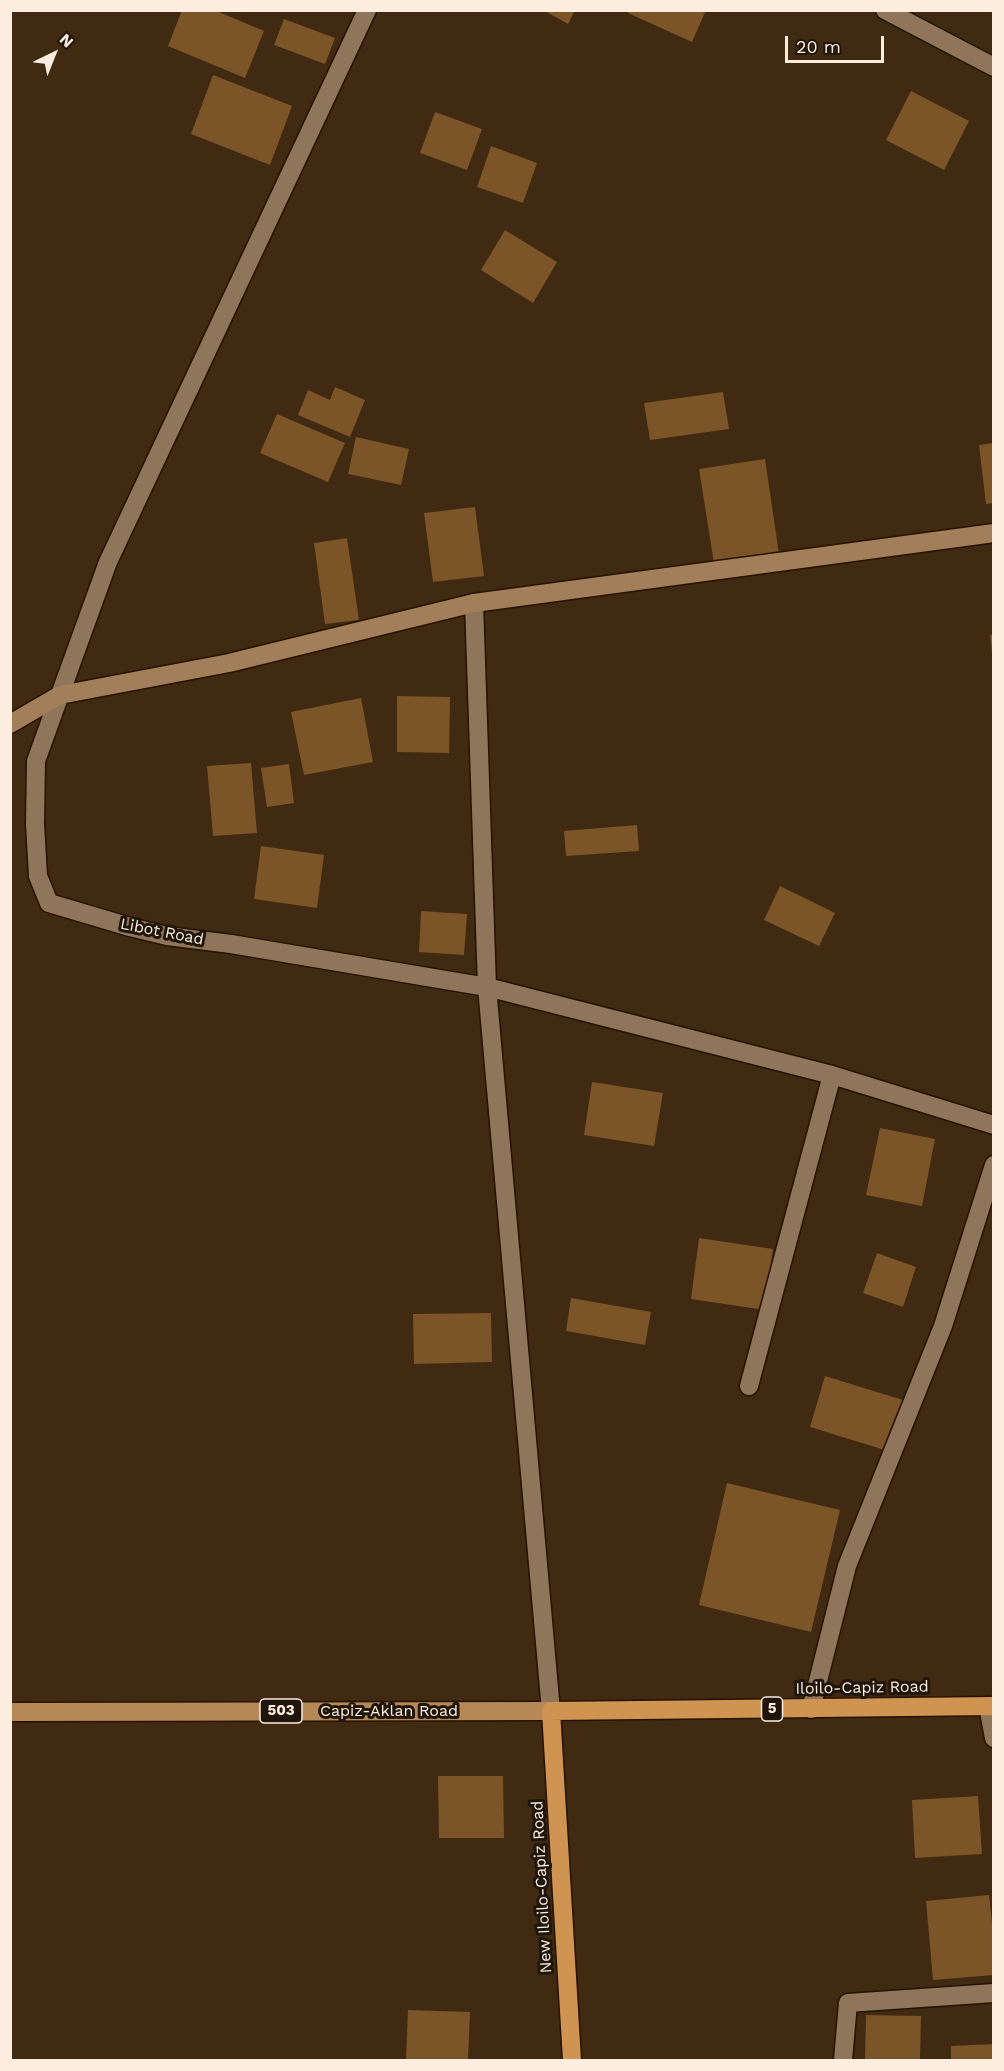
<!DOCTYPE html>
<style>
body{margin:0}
#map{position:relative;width:1004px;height:2071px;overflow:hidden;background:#402a11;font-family:"Work Sans",sans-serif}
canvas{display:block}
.frame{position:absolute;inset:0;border:12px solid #fceddf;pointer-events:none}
.north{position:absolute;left:24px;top:24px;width:60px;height:60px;-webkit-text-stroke:4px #1f150b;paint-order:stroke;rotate:43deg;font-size:16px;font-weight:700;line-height:24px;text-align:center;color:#fceddf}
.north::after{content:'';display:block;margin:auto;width:21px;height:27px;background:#fceddf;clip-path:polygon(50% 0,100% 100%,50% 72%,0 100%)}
.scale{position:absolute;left:785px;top:36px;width:99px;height:27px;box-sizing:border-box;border:3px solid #fceddf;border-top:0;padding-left:8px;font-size:18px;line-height:21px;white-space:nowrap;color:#fceddf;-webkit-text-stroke:4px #1f150b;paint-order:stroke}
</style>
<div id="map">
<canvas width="1004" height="2071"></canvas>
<div class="frame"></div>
<div class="north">N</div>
<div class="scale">20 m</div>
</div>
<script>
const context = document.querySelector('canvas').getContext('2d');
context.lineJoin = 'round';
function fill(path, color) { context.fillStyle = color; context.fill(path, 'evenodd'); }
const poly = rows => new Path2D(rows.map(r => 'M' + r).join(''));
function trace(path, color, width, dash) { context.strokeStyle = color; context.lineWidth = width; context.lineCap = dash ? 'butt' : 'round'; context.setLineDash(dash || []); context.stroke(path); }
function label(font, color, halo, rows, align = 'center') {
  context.font = font + ' "Work Sans",sans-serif'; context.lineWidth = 6; context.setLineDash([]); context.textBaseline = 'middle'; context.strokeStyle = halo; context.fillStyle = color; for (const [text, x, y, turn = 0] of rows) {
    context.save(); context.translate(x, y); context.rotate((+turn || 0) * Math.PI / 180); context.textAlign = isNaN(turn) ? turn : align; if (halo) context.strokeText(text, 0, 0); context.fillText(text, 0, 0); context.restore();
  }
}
fill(poly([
 [182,10,214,10,264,31,245,78,168,46],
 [543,10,575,10,568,24],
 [629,10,706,10,692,42,628,13],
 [284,19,335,38,325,64,274,45],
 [213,75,292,106,270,165,191,134],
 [911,91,969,121,944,170,886,140],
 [435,112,482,129,467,170,420,153],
 [491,146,537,163,523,203,477,187],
 [505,230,557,262,533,303,481,270],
 [335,387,365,400,350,437,298,415,308,390,330,400],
 [723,392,729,429,650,440,644,403],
 [277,414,345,443,328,482,260,453],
 [356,437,409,449,401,485,348,474],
 [994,443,994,503,986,504,979,445],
 [765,459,779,554,714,563,699,469],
 [475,507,484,576,433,582,424,513],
 [347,538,359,620,325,624,314,543],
 [994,634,994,653,992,653,990,635],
 [397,696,450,697,449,753,397,752],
 [361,698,373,762,304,775,291,712],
 [251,763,257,833,213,836,207,766],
 [289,764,294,803,267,807,261,768],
 [637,825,639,851,566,856,564,831],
 [261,846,324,855,317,908,254,899],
 [780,886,835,913,819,946,764,920],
 [421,911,467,914,464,955,419,952],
 [592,1082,663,1093,654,1146,584,1135],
 [880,1128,935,1139,922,1206,866,1195],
 [699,1238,773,1249,765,1310,691,1299],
 [877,1253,916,1267,903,1307,863,1293],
 [571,1298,651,1312,645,1345,566,1331],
 [491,1313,492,1362,414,1364,413,1314],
 [825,1376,903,1400,888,1451,810,1427],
 [727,1483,840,1510,811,1632,699,1605],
 [438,1776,503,1776,504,1838,439,1838],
 [978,1796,982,1854,915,1858,912,1800],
 [989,1895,994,1941,994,1975,933,1980,926,1901],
 [408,2010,470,2012,468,2060,406,2060],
 [866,2015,921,2016,920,2060,865,2060],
 [994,2044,994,2060,951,2060,951,2046]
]), '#7b5427');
const street = poly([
 [367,10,108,562,36,761,35,824,38,876,49,903,130,927,167,936,231,944,487,987,832,1075,994,1125],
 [885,10,994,67],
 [474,603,487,987,551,1711],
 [749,1386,832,1075],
 [988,1706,994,1738],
 [811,1709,847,1566,943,1326,994,1165],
 [843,2060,848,2003,994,1993]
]);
const secondary = poly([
 [10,724,60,695,229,663,474,603,994,533]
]);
const primary = poly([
 [10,1712,551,1711]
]);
const highway = poly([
 [572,2060,551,1711,994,1706]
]);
trace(street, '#261200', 21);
trace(secondary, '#261200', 21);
trace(primary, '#261200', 21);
trace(highway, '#261200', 21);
trace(street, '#8f765b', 18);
trace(secondary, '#a27f58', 18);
trace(primary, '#b68856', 18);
trace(highway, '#d09452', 18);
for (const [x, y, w] of [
 [772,1709,21],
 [281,1711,42]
]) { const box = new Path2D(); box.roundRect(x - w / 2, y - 12, w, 24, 4.5); context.fillStyle = '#1f150b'; context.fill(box); trace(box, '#fceddf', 1.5); }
label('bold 15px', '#fceddf', null, [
 ["5",772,1709],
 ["503",281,1711]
]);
label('16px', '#fceddf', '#1f150b', [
 ["Libot Road",162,932,11],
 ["Iloilo-Capiz Road",862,1688,-1],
 ["Capiz-Aklan Road",389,1711],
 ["New Iloilo-Capiz Road",542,1887,-93]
]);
</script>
